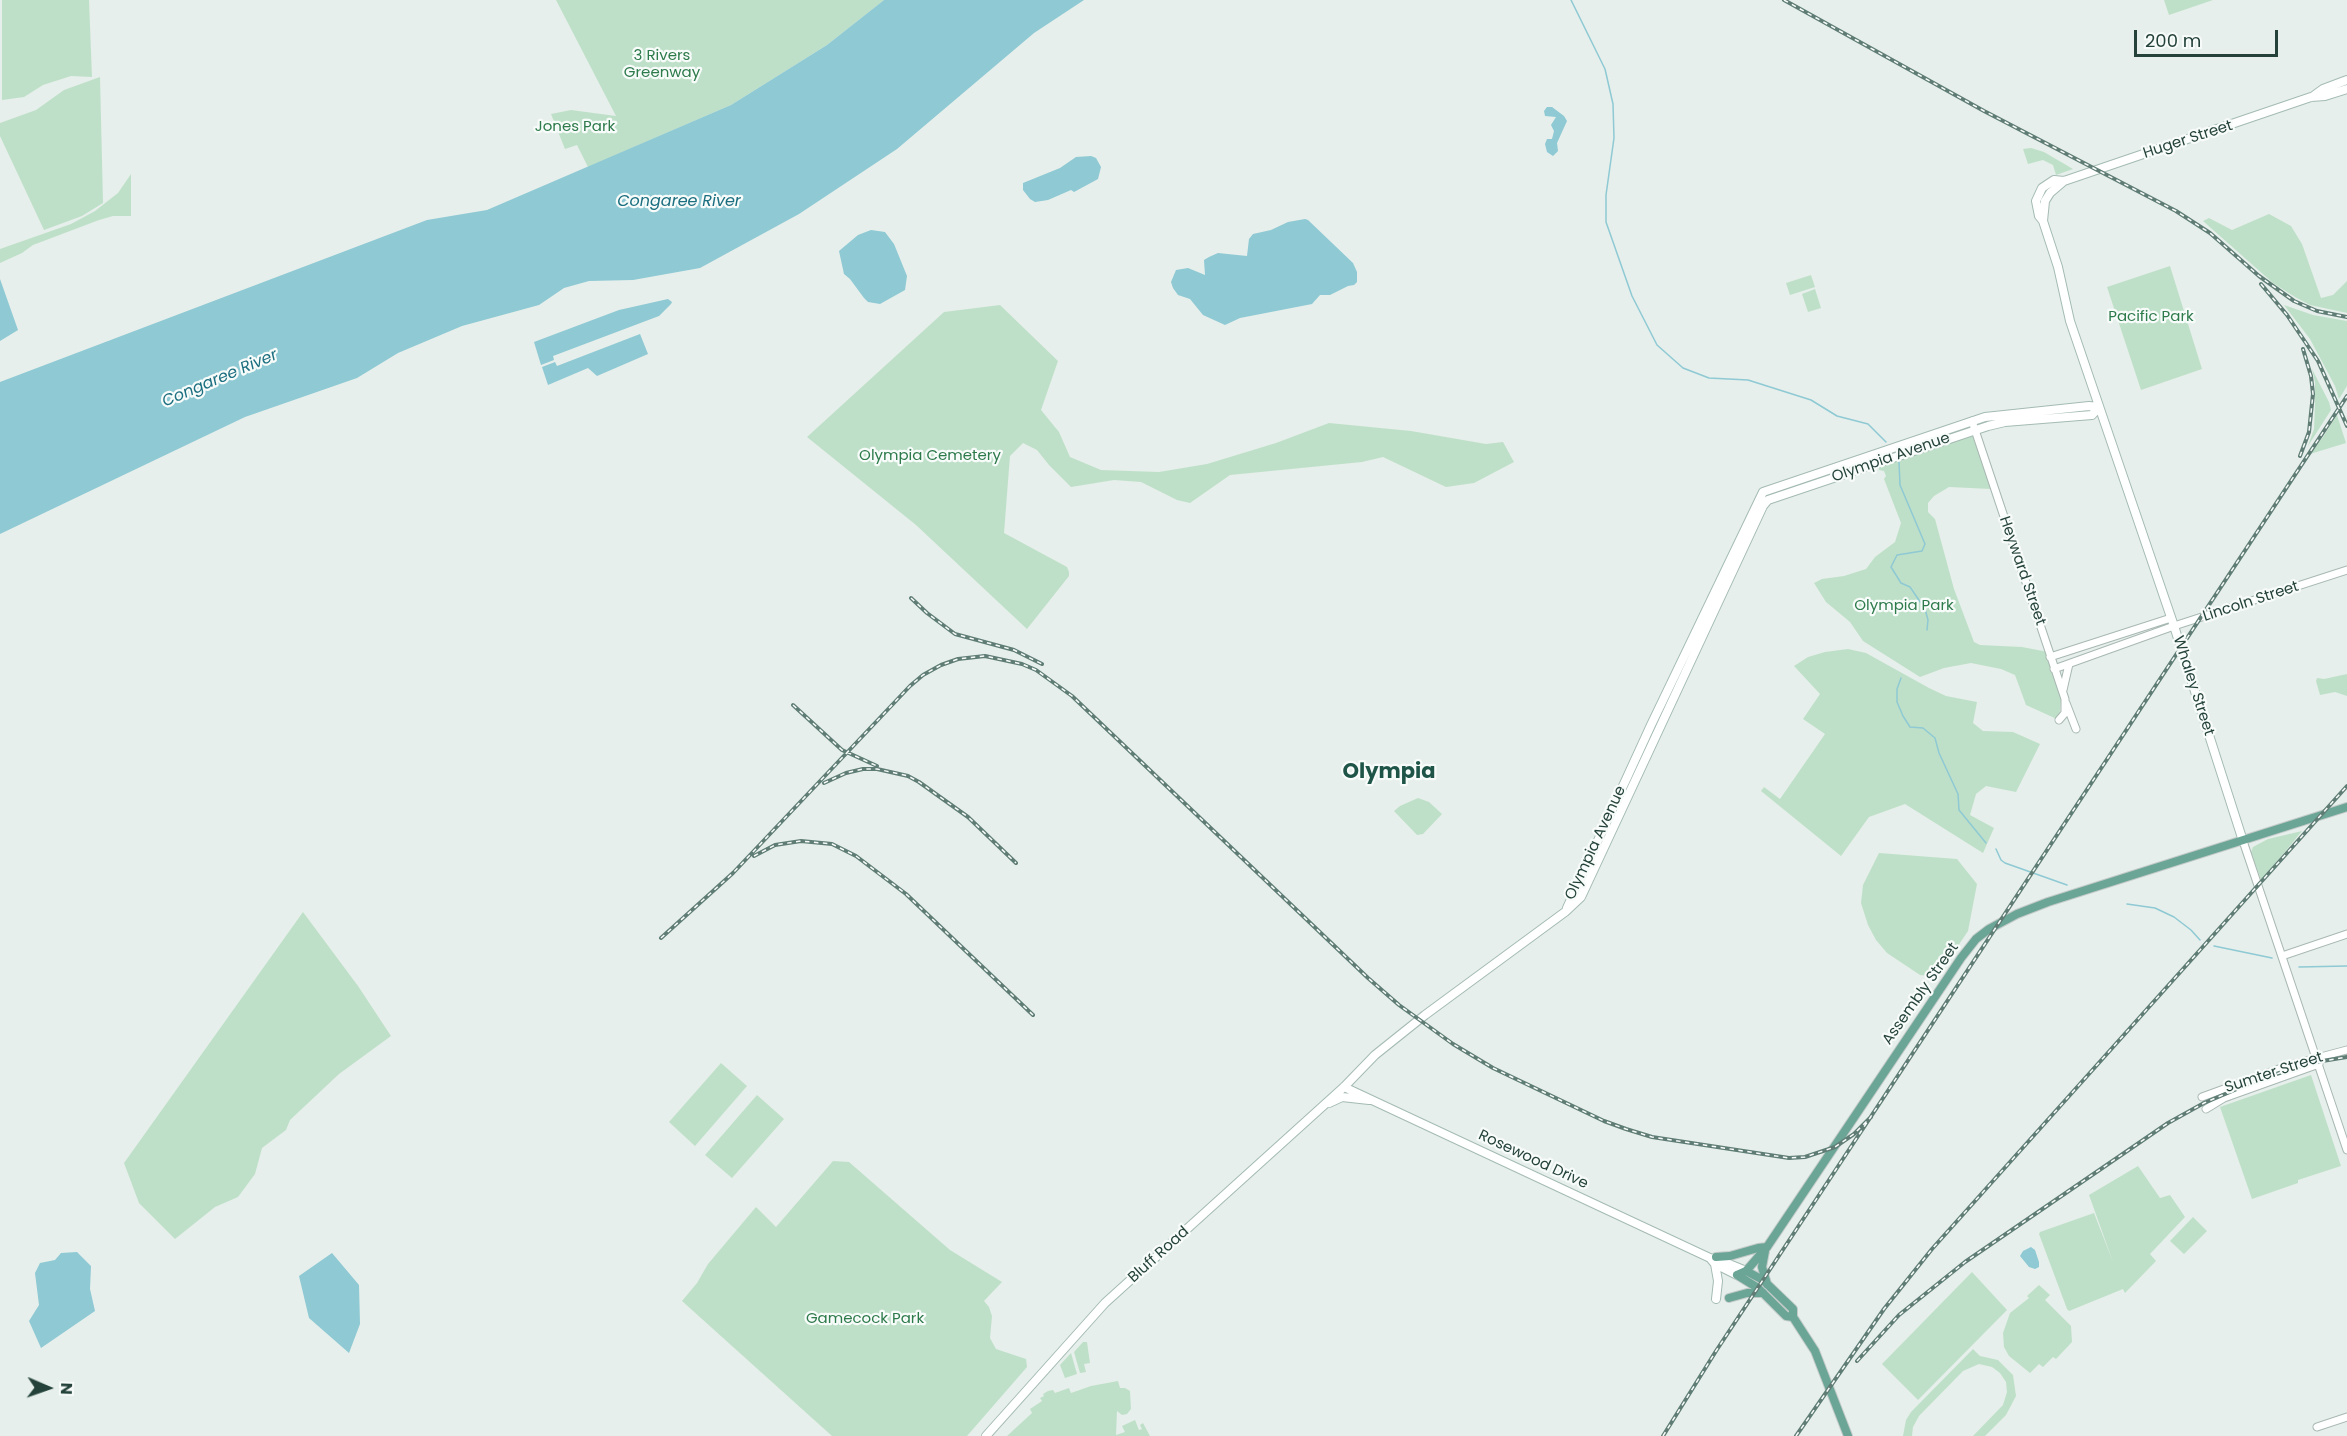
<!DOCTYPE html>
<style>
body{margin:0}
#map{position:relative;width:2347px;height:1436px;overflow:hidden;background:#e6efeb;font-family:Poppins,sans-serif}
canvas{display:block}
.north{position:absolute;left:18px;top:1358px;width:60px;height:60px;-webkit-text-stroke:4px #f7fbf9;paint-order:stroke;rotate:92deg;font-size:16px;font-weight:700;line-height:24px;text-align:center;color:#24423a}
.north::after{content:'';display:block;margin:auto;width:21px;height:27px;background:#24423a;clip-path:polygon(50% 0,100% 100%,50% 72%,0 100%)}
.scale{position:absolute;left:2134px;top:30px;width:144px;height:27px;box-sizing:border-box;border:3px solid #24423a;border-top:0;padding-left:8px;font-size:18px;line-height:21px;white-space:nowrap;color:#24423a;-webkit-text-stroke:4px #f7fbf9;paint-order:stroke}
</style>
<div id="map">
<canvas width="2347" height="1436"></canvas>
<div class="north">N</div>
<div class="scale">200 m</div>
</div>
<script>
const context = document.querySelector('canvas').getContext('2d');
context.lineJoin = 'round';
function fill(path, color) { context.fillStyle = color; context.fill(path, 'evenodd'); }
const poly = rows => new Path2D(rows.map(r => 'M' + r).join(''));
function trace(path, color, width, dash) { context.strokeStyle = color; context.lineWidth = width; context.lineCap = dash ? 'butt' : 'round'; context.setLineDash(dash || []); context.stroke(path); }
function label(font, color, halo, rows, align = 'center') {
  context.font = font + ' Poppins,sans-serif'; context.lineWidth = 4.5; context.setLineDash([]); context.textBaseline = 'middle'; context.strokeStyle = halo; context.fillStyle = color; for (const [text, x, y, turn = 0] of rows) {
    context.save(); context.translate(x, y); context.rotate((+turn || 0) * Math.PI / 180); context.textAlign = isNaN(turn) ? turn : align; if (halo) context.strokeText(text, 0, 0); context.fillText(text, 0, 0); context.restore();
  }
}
fill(poly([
 [2,0,89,0,92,77,71,76,43,85,24,97,2,100],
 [556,0,884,0,827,45,731,105,588,167,577,145,565,149,551,114,571,110,616,116],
 [2164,0,2213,0,2169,15],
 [100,77,103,203,82,216,44,230,0,136,0,123,36,110,64,90],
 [2031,148,2044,152,2073,169,2056,175,2053,165,2043,160,2028,164,2023,149],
 [131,174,131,216,113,216,99,220,33,245,22,253,0,263,0,249,71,224,95,211,118,193],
 [2269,214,2291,226,2302,244,2321,298,2333,295,2347,281,2347,313,2310,305,2295,297,2273,283,2203,221,2209,218,2232,230],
 [2170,266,2202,369,2141,390,2107,287],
 [1811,275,1815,287,1790,295,1786,283],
 [1815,289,1821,308,1808,312,1802,294],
 [1000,305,1058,361,1041,410,1059,432,1070,457,1101,470,1159,472,1207,464,1276,443,1329,423,1411,431,1486,444,1503,442,1514,462,1474,483,1446,487,1383,457,1362,462,1230,475,1190,503,1177,500,1141,482,1114,480,1071,487,1049,465,1037,450,1023,443,1010,456,1004,533,1067,567,1069,572,1069,576,1027,629,916,525,807,437,944,312],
 [2284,305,2313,315,2347,321,2347,386,2339,399,2335,386,2310,339],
 [2312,369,2329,402,2331,410,2308,446,2314,429,2315,405,2315,382],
 [2337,415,2346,443,2310,454,2323,437],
 [1972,434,1991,489,1949,487,1934,496,1928,503,1928,512,1935,519,1954,589,1974,642,1980,645,2022,647,2048,652,2051,667,2061,699,2059,720,2026,705,2015,675,2001,669,1971,663,1944,668,1920,677,1863,641,1850,622,1826,602,1814,583,1822,579,1844,576,1866,569,1875,557,1895,542,1901,523,1884,479,1886,476,1884,471,1879,470,1878,465],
 [1848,649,1866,653,1929,688,1946,696,1977,702,1973,723,1983,731,2013,732,2040,744,2016,792,1986,786,1976,794,1970,815,1994,828,1983,853,1905,804,1869,817,1841,856,1761,791,1764,787,1780,799,1825,734,1803,719,1820,694,1794,666,1808,657,1825,652],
 [2347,674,2347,696,2335,692,2320,695,2316,681,2317,678,2324,679],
 [1418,798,1429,802,1442,814,1423,834,1417,835,1394,811,1400,806],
 [2302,831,2289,847,2261,880,2251,852,2253,847,2268,839],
 [1879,853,1957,859,1977,884,1968,931,1937,977,1920,975,1887,953,1876,940,1868,925,1861,903,1863,885],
 [303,912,358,986,391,1036,339,1074,290,1120,286,1130,262,1148,255,1174,238,1197,215,1207,175,1239,139,1203,124,1163],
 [721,1063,747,1086,695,1146,669,1122],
 [2311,1075,2341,1166,2298,1180,2298,1183,2252,1199,2220,1107],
 [757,1095,784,1119,732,1178,705,1155],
 [833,1161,849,1162,950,1250,1002,1282,984,1301,989,1307,992,1316,990,1338,996,1349,1026,1359,1027,1367,967,1436,832,1436,682,1301,697,1283,708,1264,756,1207,776,1227],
 [2138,1166,2160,1198,2170,1195,2185,1217,2150,1254,2156,1261,2125,1293,2123,1289,2069,1311,2067,1309,2039,1234,2040,1232,2094,1213,2113,1262,2089,1195],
 [2193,1217,2207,1231,2184,1254,2170,1241],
 [1972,1272,2007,1310,1918,1400,1882,1364],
 [2039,1285,2050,1295,2045,1300,2071,1326,2072,1342,2056,1359,2053,1357,2043,1367,2039,1364,2030,1373,2009,1356,2004,1347,2003,1333,2010,1313,2029,1298,2027,1296],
 [1083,1342,1087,1342,1090,1363,1084,1364,1086,1372,1080,1373,1074,1352],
 [1973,1349,1980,1356,1998,1360,2013,1375,2016,1396,2006,1415,1985,1436,1973,1436,2003,1405,2007,1392,2006,1382,2000,1373,1992,1367,1979,1364,1963,1371,1919,1416,1913,1427,1912,1436,1903,1436,1906,1420,1911,1412],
 [1071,1353,1077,1374,1065,1378,1060,1365],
 [1118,1381,1120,1388,1125,1388,1130,1391,1131,1409,1127,1414,1122,1415,1117,1411,1116,1435,1125,1432,1122,1426,1135,1420,1139,1430,1142,1429,1140,1425,1143,1423,1150,1436,1007,1436,1032,1413,1030,1409,1042,1401,1040,1398,1044,1396,1043,1394,1048,1391,1053,1390,1055,1393,1069,1388,1071,1393,1091,1386]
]), '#bfe0c8');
fill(poly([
 [884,0,1084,0,1034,33,897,149,799,214,700,268,633,280,589,281,564,288,539,305,462,326,398,353,357,378,245,417,0,534,0,382,427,220,487,210,731,105,827,45],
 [1547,107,1552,107,1564,116,1567,121,1557,143,1558,151,1553,156,1547,152,1545,144,1547,139,1552,139,1554,131,1551,125,1556,117,1545,116,1544,111],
 [1091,156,1096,158,1101,167,1098,179,1074,192,1071,190,1048,200,1035,202,1030,199,1023,190,1023,183,1060,168,1076,157],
 [1305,219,1308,220,1353,263,1357,272,1357,282,1354,285,1348,286,1330,295,1320,295,1312,304,1240,318,1225,325,1203,315,1190,299,1178,295,1173,288,1171,282,1176,270,1188,268,1205,275,1204,260,1209,257,1218,253,1247,256,1249,239,1253,234,1271,230,1288,222],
 [871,230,885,232,894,244,907,276,905,290,880,304,868,302,864,298,850,279,844,274,839,251,858,235],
 [0,279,18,330,0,341],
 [668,299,672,302,671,304,659,316,553,356,554,360,541,365,534,342,619,310],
 [640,334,648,354,597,376,588,368,548,385,542,367,555,362,557,366],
 [2031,1247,2035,1250,2039,1262,2039,1267,2035,1269,2029,1267,2020,1256,2023,1251],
 [77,1252,91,1266,90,1289,95,1311,41,1348,29,1321,39,1305,35,1273,40,1263,55,1260,61,1253],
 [332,1253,359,1285,360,1324,349,1353,309,1318,299,1276]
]), '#8ec9d4');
trace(poly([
 [1571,0,1605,69,1613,104,1614,138,1606,195,1606,222,1632,296,1657,345,1683,368,1709,378,1748,380,1811,400,1837,416,1868,424,1886,442],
 [1899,462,1900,485,1925,544,1922,551,1897,555,1891,567,1901,583,1910,587,1925,609,1928,620,1927,630],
 [1901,678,1897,689,1897,702,1903,716,1910,727,1923,728,1935,738,1939,753,1958,794,1959,810,1986,843],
 [1996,849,2001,860,2005,863,2067,885],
 [2127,904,2155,908,2174,917,2191,930,2200,940],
 [2214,946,2272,958],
 [2299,967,2347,966]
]), '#8ec9d4', 1.5);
const tertiary = poly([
 [1972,421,2065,699,2065,713,2059,720],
 [2050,657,2171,618],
 [2054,669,2174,626,2347,570],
 [2063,690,2069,664],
 [2066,703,2076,729],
 [2243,841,2347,1150],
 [2282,956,2347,934],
 [2202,1097,2287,1066,2347,1050],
 [2206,1109,2224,1098,2319,1064],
 [2317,1427,2347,1417]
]);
const secondary = poly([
 [2312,97,2323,89,2347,80],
 [2043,221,2045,201,2050,193,2064,181],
 [2243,841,2174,626,2070,321,2058,267,2043,221,2039,216,2036,201,2042,188,2054,180,2064,181,2311,97,2325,96,2347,89],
 [1567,908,1651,725,1763,492,1985,417,2089,406,2099,407],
 [1344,1087,1710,1258,1715,1264,1737,1275],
 [1329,1103,1342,1097,1369,1100],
 [1714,1258,1746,1271],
 [1715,1264,1718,1281,1716,1299],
 [986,1436,1105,1303,1344,1087,1375,1055,1425,1015,1565,912,1581,897,1763,506,1768,500,1988,426,2005,422,2092,415,2099,407]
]);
const primary = poly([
 [1765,1251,1762,1267,1767,1284],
 [1716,1257,1730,1256,1758,1248,1767,1247],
 [1746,1271,1763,1280,1793,1309,1793,1317,1815,1351,1848,1436],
 [1737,1275,1746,1271,1767,1247,1961,958,1976,939,1989,929,2017,914,2048,902,2347,807],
 [1737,1275,1758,1288,1786,1316,1793,1317],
 [1729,1298,1747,1293,1763,1293]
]);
trace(tertiary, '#a8b8b2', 9);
trace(secondary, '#a4bbb3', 10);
trace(primary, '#c2cac8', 10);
trace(tertiary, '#fff', 7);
trace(secondary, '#fff', 8);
trace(primary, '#6aa596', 8);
const rail = poly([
 [1784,0,1984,111,2176,211,2210,233,2259,276,2294,301,2317,311,2347,317],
 [2261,284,2287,315,2318,361,2347,426],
 [2300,456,2309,432,2313,394,2311,376,2303,349],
 [911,598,927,613,955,634,1014,650,1042,664],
 [793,705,842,750,877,766],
 [824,783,846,773,863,769,877,769,908,776,919,782,968,817,1016,863],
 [754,856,775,845,801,841,832,844,856,856,906,894,1033,1015],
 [661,938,733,873,910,686,923,675,941,665,958,659,985,656,1022,664,1036,670,1072,696,1368,978,1399,1005,1453,1044,1493,1068,1604,1121,1626,1129,1652,1137,1789,1158,1805,1157,1835,1147,1854,1134,1871,1117],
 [1857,1361,1899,1315,1965,1262,2168,1123,2204,1103,2258,1080,2310,1063,2347,1057],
 [1663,1436,1716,1351,2347,396],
 [1796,1436,1884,1309,1932,1249,2347,786]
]);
trace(rail, '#5f7d75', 4);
trace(rail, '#f7fbf9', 1.5, [4.5]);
label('15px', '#2d7a4b', '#f7fbf9', [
 ["3 Rivers",662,56],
 ["Greenway",662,73],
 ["Jones Park",575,127],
 ["Pacific Park",2151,317],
 ["Olympia Cemetery",930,456],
 ["Olympia Park",1904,606],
 ["Gamecock Park",865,1319]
]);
label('15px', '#24423a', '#f7fbf9', [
 ["Huger Street",2188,140,-18],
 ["Olympia Avenue",1891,458,-19],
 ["Heyward Street",2022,571,71],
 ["Lincoln Street",2251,602,-18],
 ["Whaley Street",2193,686,72],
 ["Olympia Avenue",1596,843,-65],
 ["Assembly Street",1921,994,-55],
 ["Sumter Street",2274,1073,-18],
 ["Rosewood Drive",1533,1160,25],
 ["Bluff Road",1159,1255,-42]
]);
label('italic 16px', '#1c6f80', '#f7fbf9', [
 ["Congaree River",679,202],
 ["Congaree River",220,379,-23]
]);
label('bold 21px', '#1f5548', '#f7fbf9', [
 ["Olympia",1389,773]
]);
</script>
